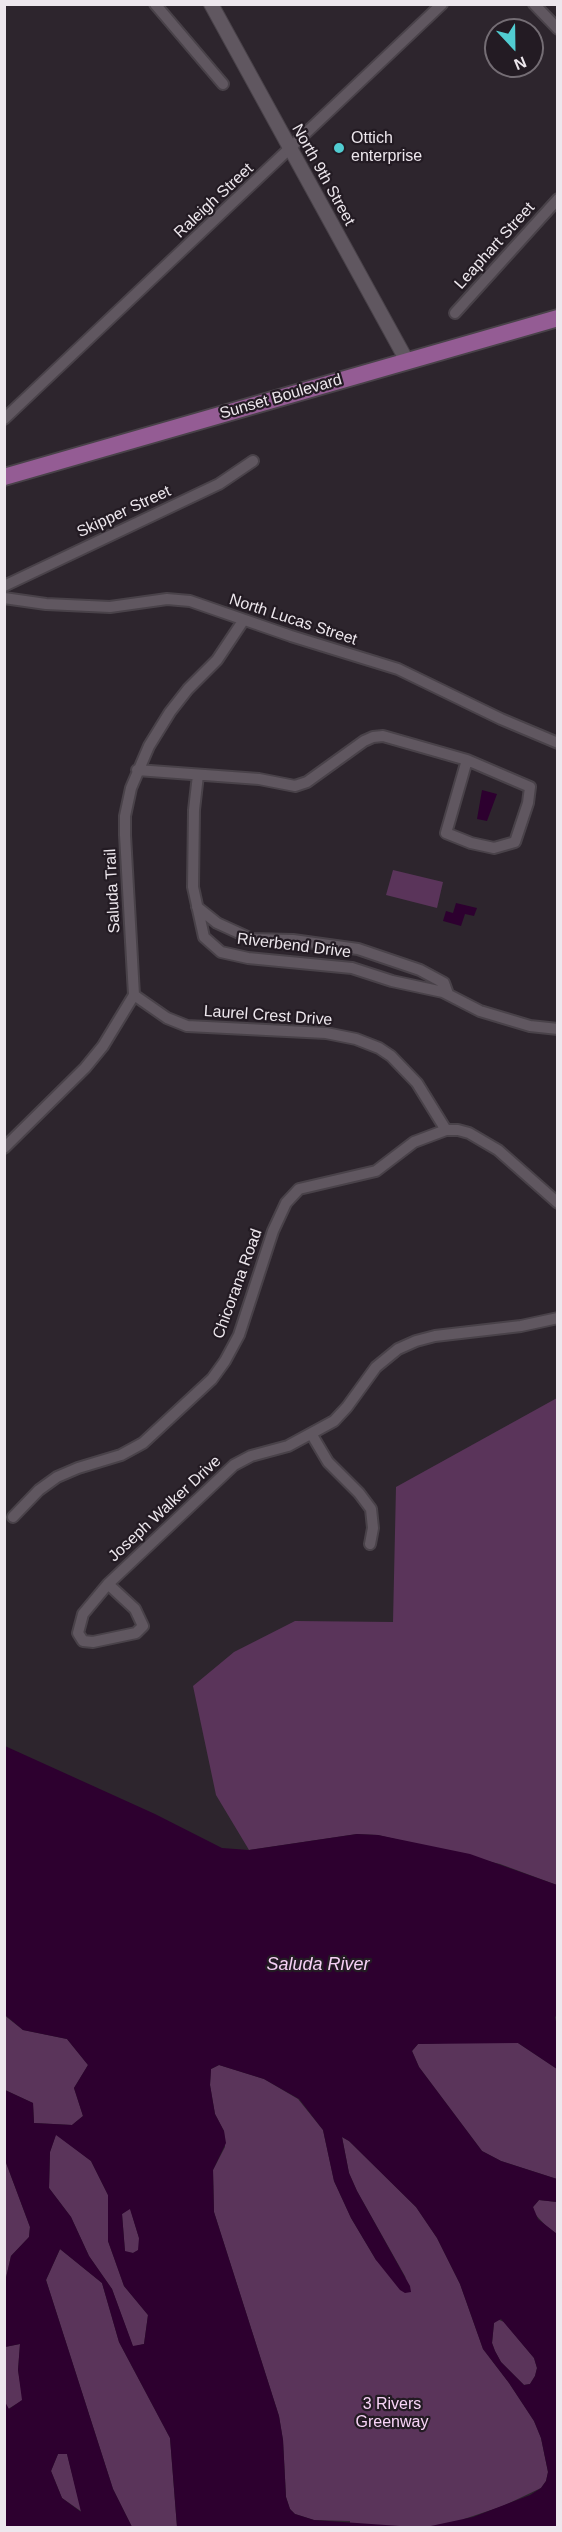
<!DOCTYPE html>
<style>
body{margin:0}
#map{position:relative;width:562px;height:2532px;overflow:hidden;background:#2d252d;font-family:Helvetica,sans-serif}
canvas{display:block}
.frame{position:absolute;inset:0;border:6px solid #ede7ed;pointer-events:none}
.north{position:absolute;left:484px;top:18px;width:60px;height:60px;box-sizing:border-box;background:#231b23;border:2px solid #746d74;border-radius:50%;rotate:158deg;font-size:16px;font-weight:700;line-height:24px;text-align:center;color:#ede7ed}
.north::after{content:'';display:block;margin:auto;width:21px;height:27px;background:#51ccd1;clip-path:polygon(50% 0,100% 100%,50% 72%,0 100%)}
</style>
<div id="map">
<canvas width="562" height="2532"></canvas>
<div class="frame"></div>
<div class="north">N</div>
</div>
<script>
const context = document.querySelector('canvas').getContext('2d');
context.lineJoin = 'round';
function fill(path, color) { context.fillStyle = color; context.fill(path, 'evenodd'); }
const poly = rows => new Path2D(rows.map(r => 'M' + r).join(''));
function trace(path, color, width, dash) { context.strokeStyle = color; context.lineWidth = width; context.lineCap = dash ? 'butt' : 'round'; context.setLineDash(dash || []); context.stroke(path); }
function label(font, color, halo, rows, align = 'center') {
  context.font = font + ' Helvetica,sans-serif'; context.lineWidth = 4.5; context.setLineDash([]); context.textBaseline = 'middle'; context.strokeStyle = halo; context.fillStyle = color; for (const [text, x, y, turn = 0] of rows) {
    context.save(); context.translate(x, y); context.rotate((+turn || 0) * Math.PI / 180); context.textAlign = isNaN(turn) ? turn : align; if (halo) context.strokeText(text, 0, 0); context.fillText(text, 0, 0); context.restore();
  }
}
fill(poly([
 [393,870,443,882,437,908,386,895],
 [557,1398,557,1885,500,1864,378,1835,357,1834,249,1850,216,1795,193,1686,234,1652,295,1621,393,1622,396,1487],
 [4,2015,23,2030,67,2039,88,2065,74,2088,83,2116,72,2125,34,2123,33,2103,5,2090],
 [469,2042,518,2043,557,2069,557,2179,501,2161,482,2151,419,2067,412,2051,418,2044],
 [219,2065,264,2079,298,2099,323,2130,334,2181,351,2218,376,2260,406,2278,357,2191,349,2173,342,2137,349,2141,416,2207,437,2238,460,2284,483,2349,509,2383,534,2421,541,2438,548,2472,546,2481,541,2488,503,2506,464,2519,465,2527,350,2527,350,2521,314,2520,295,2514,290,2509,286,2497,283,2440,279,2416,214,2212,213,2170,225,2147,224,2131,215,2114,210,2085,211,2069],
 [56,2134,91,2161,108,2195,108,2241,124,2286,148,2315,144,2344,133,2347,112,2289,89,2256,71,2217,49,2188,50,2152],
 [5,2160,30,2227,29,2237,11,2256,5,2282],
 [539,2200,557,2202,557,2234,546,2226,534,2213,533,2207],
 [130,2208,139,2238,139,2250,133,2253,125,2252,122,2214],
 [60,2249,102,2283,119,2342,170,2438,177,2527,132,2527,113,2489,46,2280],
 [497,2319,504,2322,534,2358,537,2368,535,2376,530,2384,524,2385,501,2362,495,2351,492,2343,494,2323],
 [20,2344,18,2370,23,2400,8,2409,5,2402,5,2347],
 [58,2454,67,2454,82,2512,62,2498,51,2471]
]), '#5a345a');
fill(poly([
 [482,790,497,794,487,821,477,819],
 [456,903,477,908,474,916,465,914,461,926,443,921,446,911,453,913],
 [5,1746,155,1814,222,1848,249,1850,357,1834,378,1835,470,1854,557,1885,558,2014,555,2017,557,2026,557,2069,518,2043,418,2044,412,2051,419,2067,482,2151,501,2161,557,2179,557,2202,539,2200,533,2207,538,2219,557,2234,557,2527,426,2527,473,2517,530,2495,541,2488,546,2481,548,2472,541,2438,534,2421,509,2383,483,2349,460,2284,437,2238,416,2207,349,2141,342,2137,349,2173,357,2191,410,2286,411,2292,405,2293,400,2290,376,2260,351,2218,334,2181,323,2130,299,2099,264,2079,219,2065,211,2069,210,2085,215,2114,224,2131,226,2143,213,2170,214,2212,279,2416,283,2440,286,2497,290,2509,295,2514,314,2520,414,2527,177,2527,170,2438,119,2342,102,2283,60,2249,46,2280,113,2489,132,2527,5,2527,5,2402,9,2409,22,2400,18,2370,20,2344,5,2347,5,2282,11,2256,29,2237,30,2227,5,2160,5,2090,33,2103,34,2123,72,2125,83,2116,74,2088,88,2065,67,2039,23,2030,5,2015],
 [56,2135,91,2161,108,2195,108,2241,124,2286,148,2315,144,2344,133,2346,112,2289,89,2256,71,2217,49,2188,50,2152],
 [130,2209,139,2238,138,2250,133,2253,125,2251,122,2214],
 [501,2319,534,2358,537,2368,535,2376,530,2384,524,2385,501,2362,495,2351,492,2343,494,2323],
 [58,2454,67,2454,81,2512,62,2498,51,2471]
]), '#2d002f');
const minor = poly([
 [155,4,223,84],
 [534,4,558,29],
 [455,313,558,199],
 [4,419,442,4],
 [4,586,219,484,253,461],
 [4,598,46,604,110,607,167,599,190,601,291,636,398,669,501,719,558,743],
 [467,760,530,787,528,803,515,842,494,848,471,843,446,833,467,760],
 [137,770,259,779,295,786,307,782,364,741,373,737,383,736,467,760],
 [198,775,194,810,193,887,204,937,221,952,248,958,352,968,392,981,443,992,480,1011,530,1026,558,1029],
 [197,907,217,923,252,939,293,940,358,949,420,970,444,983,448,994],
 [134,995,167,1018,187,1026,326,1033,356,1039,379,1048,391,1056,417,1083,446,1130,458,1130,469,1133,498,1150,558,1203],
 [4,1148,85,1068,103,1046,134,995,125,835,125,816,131,788,149,746,170,712,188,689,217,660,243,621],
 [312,1435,328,1462,359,1493,371,1509,373,1528,370,1544],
 [13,1517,39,1490,57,1477,78,1468,121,1455,143,1443,212,1379,225,1361,239,1335,273,1231,286,1203,299,1189,376,1171,414,1142,446,1130],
 [108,1584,234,1465,251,1456,288,1446,334,1421,347,1407,376,1367,398,1349,416,1341,435,1336,521,1326,558,1318],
 [108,1584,135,1609,143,1626,136,1633,93,1642,83,1641,78,1633,83,1614,108,1584]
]);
const tertiary = poly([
 [211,4,407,361]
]);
const primary = poly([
 [4,477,558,318]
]);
trace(minor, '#494249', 14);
trace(tertiary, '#494249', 16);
trace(primary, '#494249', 20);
trace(minor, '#605760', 10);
trace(tertiary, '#605760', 14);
trace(primary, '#945c94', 16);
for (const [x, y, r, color] of [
 [339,148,6,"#51ccd1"]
]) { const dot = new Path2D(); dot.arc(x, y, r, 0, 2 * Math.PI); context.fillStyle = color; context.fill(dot); trace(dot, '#231b23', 2); }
label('16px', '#ede7ed', '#231b23', [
 ["Ottich",351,139],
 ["enterprise",351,157]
], 'left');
label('16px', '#ede7ed', '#231b23', [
 ["North 9th Street",323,175,61],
 ["Raleigh Street",214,201,-43],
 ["Leaphart Street",495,246,-48],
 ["Sunset Boulevard",281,397,-16],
 ["Skipper Street",124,512,-25],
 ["North Lucas Street",293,620,18],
 ["Saluda Trail",113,891,-93],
 ["Riverbend Drive",294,946,7],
 ["Laurel Crest Drive",268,1016,4],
 ["Chicorana Road",238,1284,-70],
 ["Joseph Walker Drive",165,1509,-43]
]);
label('16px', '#f8d4f7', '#231b23', [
 ["3 Rivers",392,2405],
 ["Greenway",392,2423]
]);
label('italic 18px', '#f5d0f4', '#231b23', [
 ["Saluda River",318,1965]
]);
</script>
